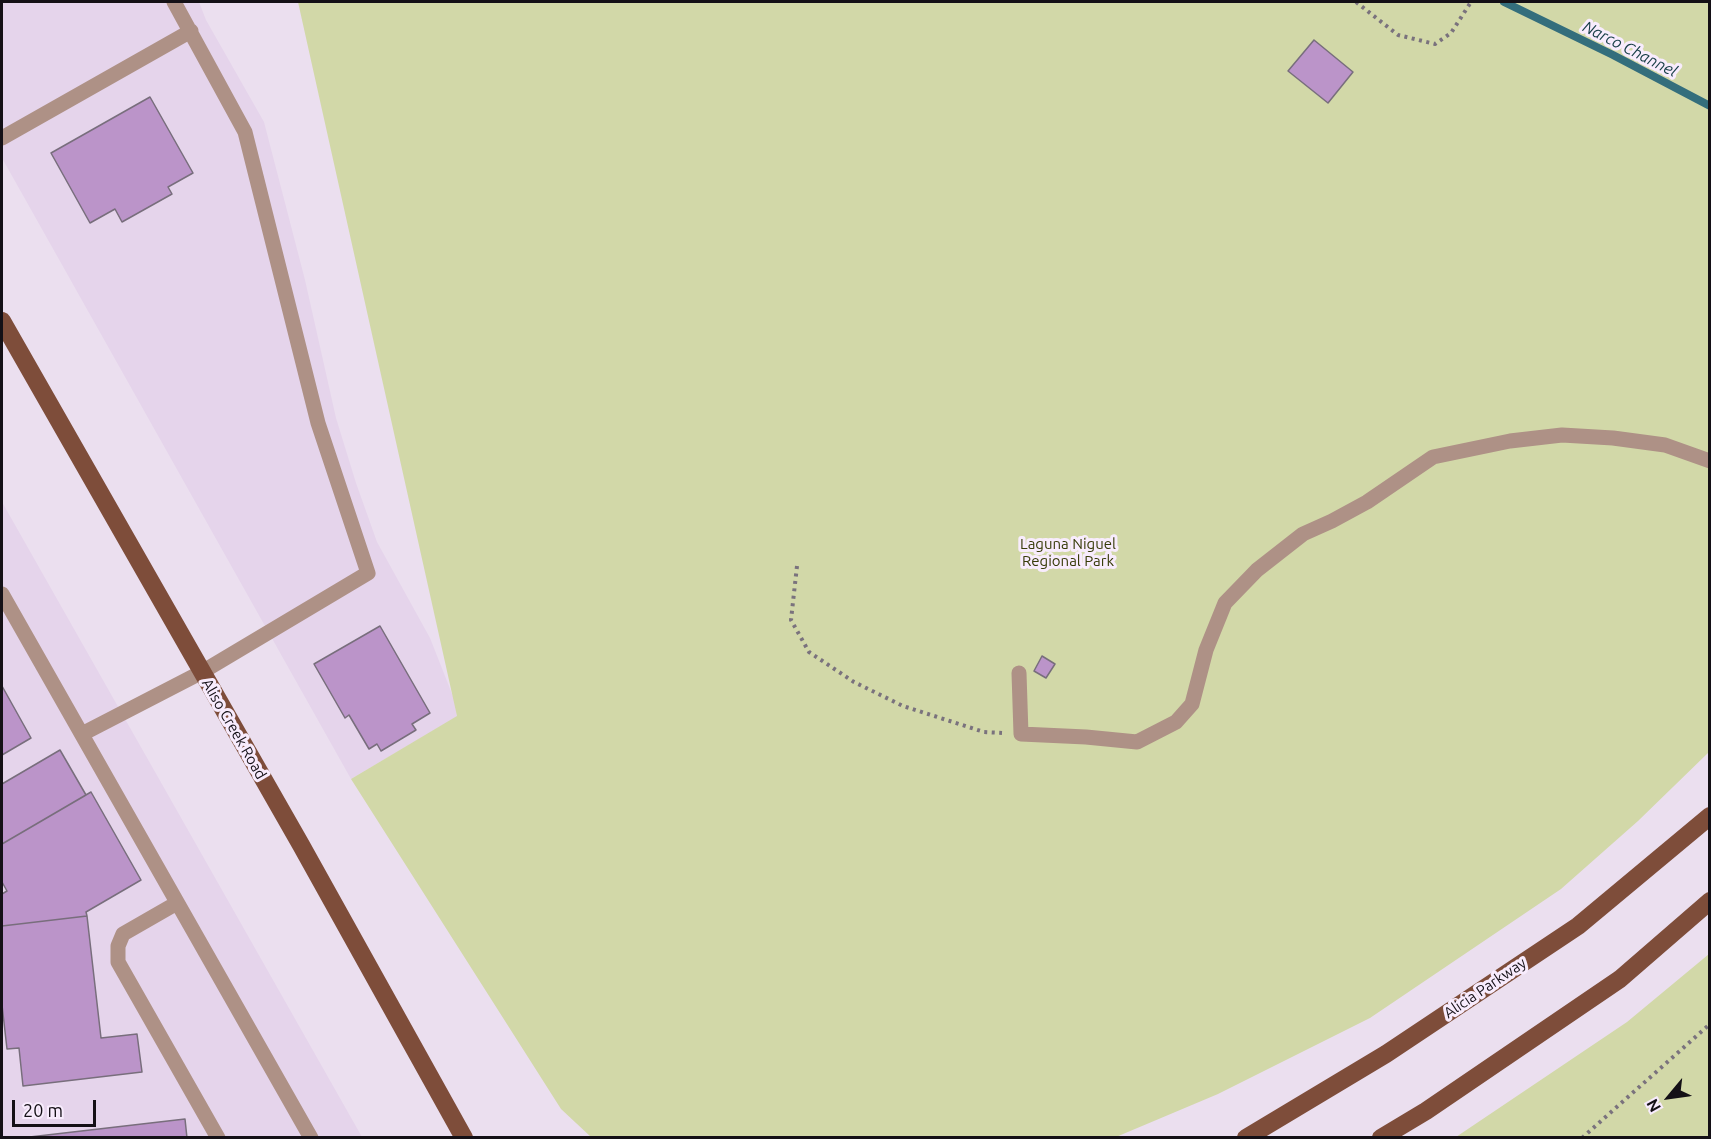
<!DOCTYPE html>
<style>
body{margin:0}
#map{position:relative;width:1711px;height:1139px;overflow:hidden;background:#ebdfef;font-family:Ubuntu,sans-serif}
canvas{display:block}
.frame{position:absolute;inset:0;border:3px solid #141016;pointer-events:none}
.north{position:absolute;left:1639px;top:1067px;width:60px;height:60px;-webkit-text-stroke:4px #f8ecfd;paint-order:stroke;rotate:241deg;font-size:16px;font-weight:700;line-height:24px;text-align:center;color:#141016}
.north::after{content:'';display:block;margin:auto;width:21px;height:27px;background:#141016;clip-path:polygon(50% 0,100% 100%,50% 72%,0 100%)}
.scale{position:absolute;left:12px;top:1100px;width:84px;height:27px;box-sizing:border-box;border:3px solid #141016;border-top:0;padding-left:8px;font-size:18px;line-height:21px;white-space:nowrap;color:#141016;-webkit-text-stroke:4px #f8ecfd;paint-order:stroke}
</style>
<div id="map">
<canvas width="1711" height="1139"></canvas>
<div class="frame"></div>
<div class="north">N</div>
<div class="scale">20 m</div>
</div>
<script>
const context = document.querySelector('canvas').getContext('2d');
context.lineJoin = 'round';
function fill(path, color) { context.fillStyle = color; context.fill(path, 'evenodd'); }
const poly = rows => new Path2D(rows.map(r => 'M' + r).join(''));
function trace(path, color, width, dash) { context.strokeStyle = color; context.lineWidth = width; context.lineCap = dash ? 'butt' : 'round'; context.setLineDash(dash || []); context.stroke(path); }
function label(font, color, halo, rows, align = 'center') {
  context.font = font + ' Ubuntu,sans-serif'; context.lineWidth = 6; context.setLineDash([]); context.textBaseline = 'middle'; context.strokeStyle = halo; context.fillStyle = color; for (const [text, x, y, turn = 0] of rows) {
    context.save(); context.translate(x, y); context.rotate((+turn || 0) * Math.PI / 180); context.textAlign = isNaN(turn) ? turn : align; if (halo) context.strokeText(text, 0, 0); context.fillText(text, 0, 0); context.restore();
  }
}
fill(poly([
 [2,2,199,2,206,20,264,122,305,280,336,418,356,483,377,542,430,638,456,704,457,717,351,779,2,158],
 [2,502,362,1137,2,1137]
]), '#e5d4eb');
fill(poly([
 [298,2,1709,2,1709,752,1638,821,1561,889,1370,1018,1218,1094,1116,1137,591,1137,561,1109,351,779,457,716],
 [1709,954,1709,1137,1456,1137,1627,1022]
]), '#d2d8a8');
trace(poly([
 [1504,2,1613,55,1710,106]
]), '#346e7c', 8);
const building = poly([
 [1314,40,1353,72,1328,103,1288,71,1314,40],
 [150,97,193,173,168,187,172,194,122,222,115,209,90,223,51,153,150,97],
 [380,626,430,713,412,724,416,730,381,751,377,744,369,749,349,715,345,718,314,664,380,626],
 [1042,656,1055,664,1046,678,1034,671,1042,656],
 [2,686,31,738,2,755,2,686],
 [60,750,86,795,2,844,2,784,60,750],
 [91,792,141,880,86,912,87,916,2,926,2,894,7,891,2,882,2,844,91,792],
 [87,916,101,1038,137,1034,142,1072,23,1086,19,1048,7,1049,2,1005,2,926,87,916],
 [185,1119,187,1138,21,1138,185,1119]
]);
fill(building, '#bb94c9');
trace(building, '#786e7c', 1.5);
trace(poly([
 [1356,2,1398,35,1435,44,1451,33,1471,2],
 [797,566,791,620,809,652,854,682,903,706,984,732,1002,733],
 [1582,1138,1710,1024]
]), '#7a727d', 4, [3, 4.5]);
trace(poly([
 [2,138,191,31],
 [2,594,311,1138],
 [1019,673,1021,734,1086,737,1137,742,1176,722,1192,704,1206,650,1225,603,1257,570,1303,534,1332,521,1367,502,1433,457,1510,441,1562,435,1613,438,1665,445,1710,461],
 [82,734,202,672,368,573,318,423,245,132,174,2],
 [177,903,123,934,118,946,118,962,218,1138]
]), '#ae9186', 15);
trace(poly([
 [2,321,301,845,464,1138],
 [1246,1138,1386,1054,1578,926,1710,816],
 [1381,1138,1426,1111,1620,979,1710,901]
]), '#7e4d3a', 18);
label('15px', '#373b08', '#f8ecfd', [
 ["Laguna Niguel",1068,544],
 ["Regional Park",1068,561]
]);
label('15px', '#141016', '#f8ecfd', [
 ["Aliso Creek Road",234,729,60],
 ["Alicia Parkway",1485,988,-34]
]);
label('italic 16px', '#153d45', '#f8ecfd', [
 ["Narco Channel",1630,49,27]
]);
</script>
